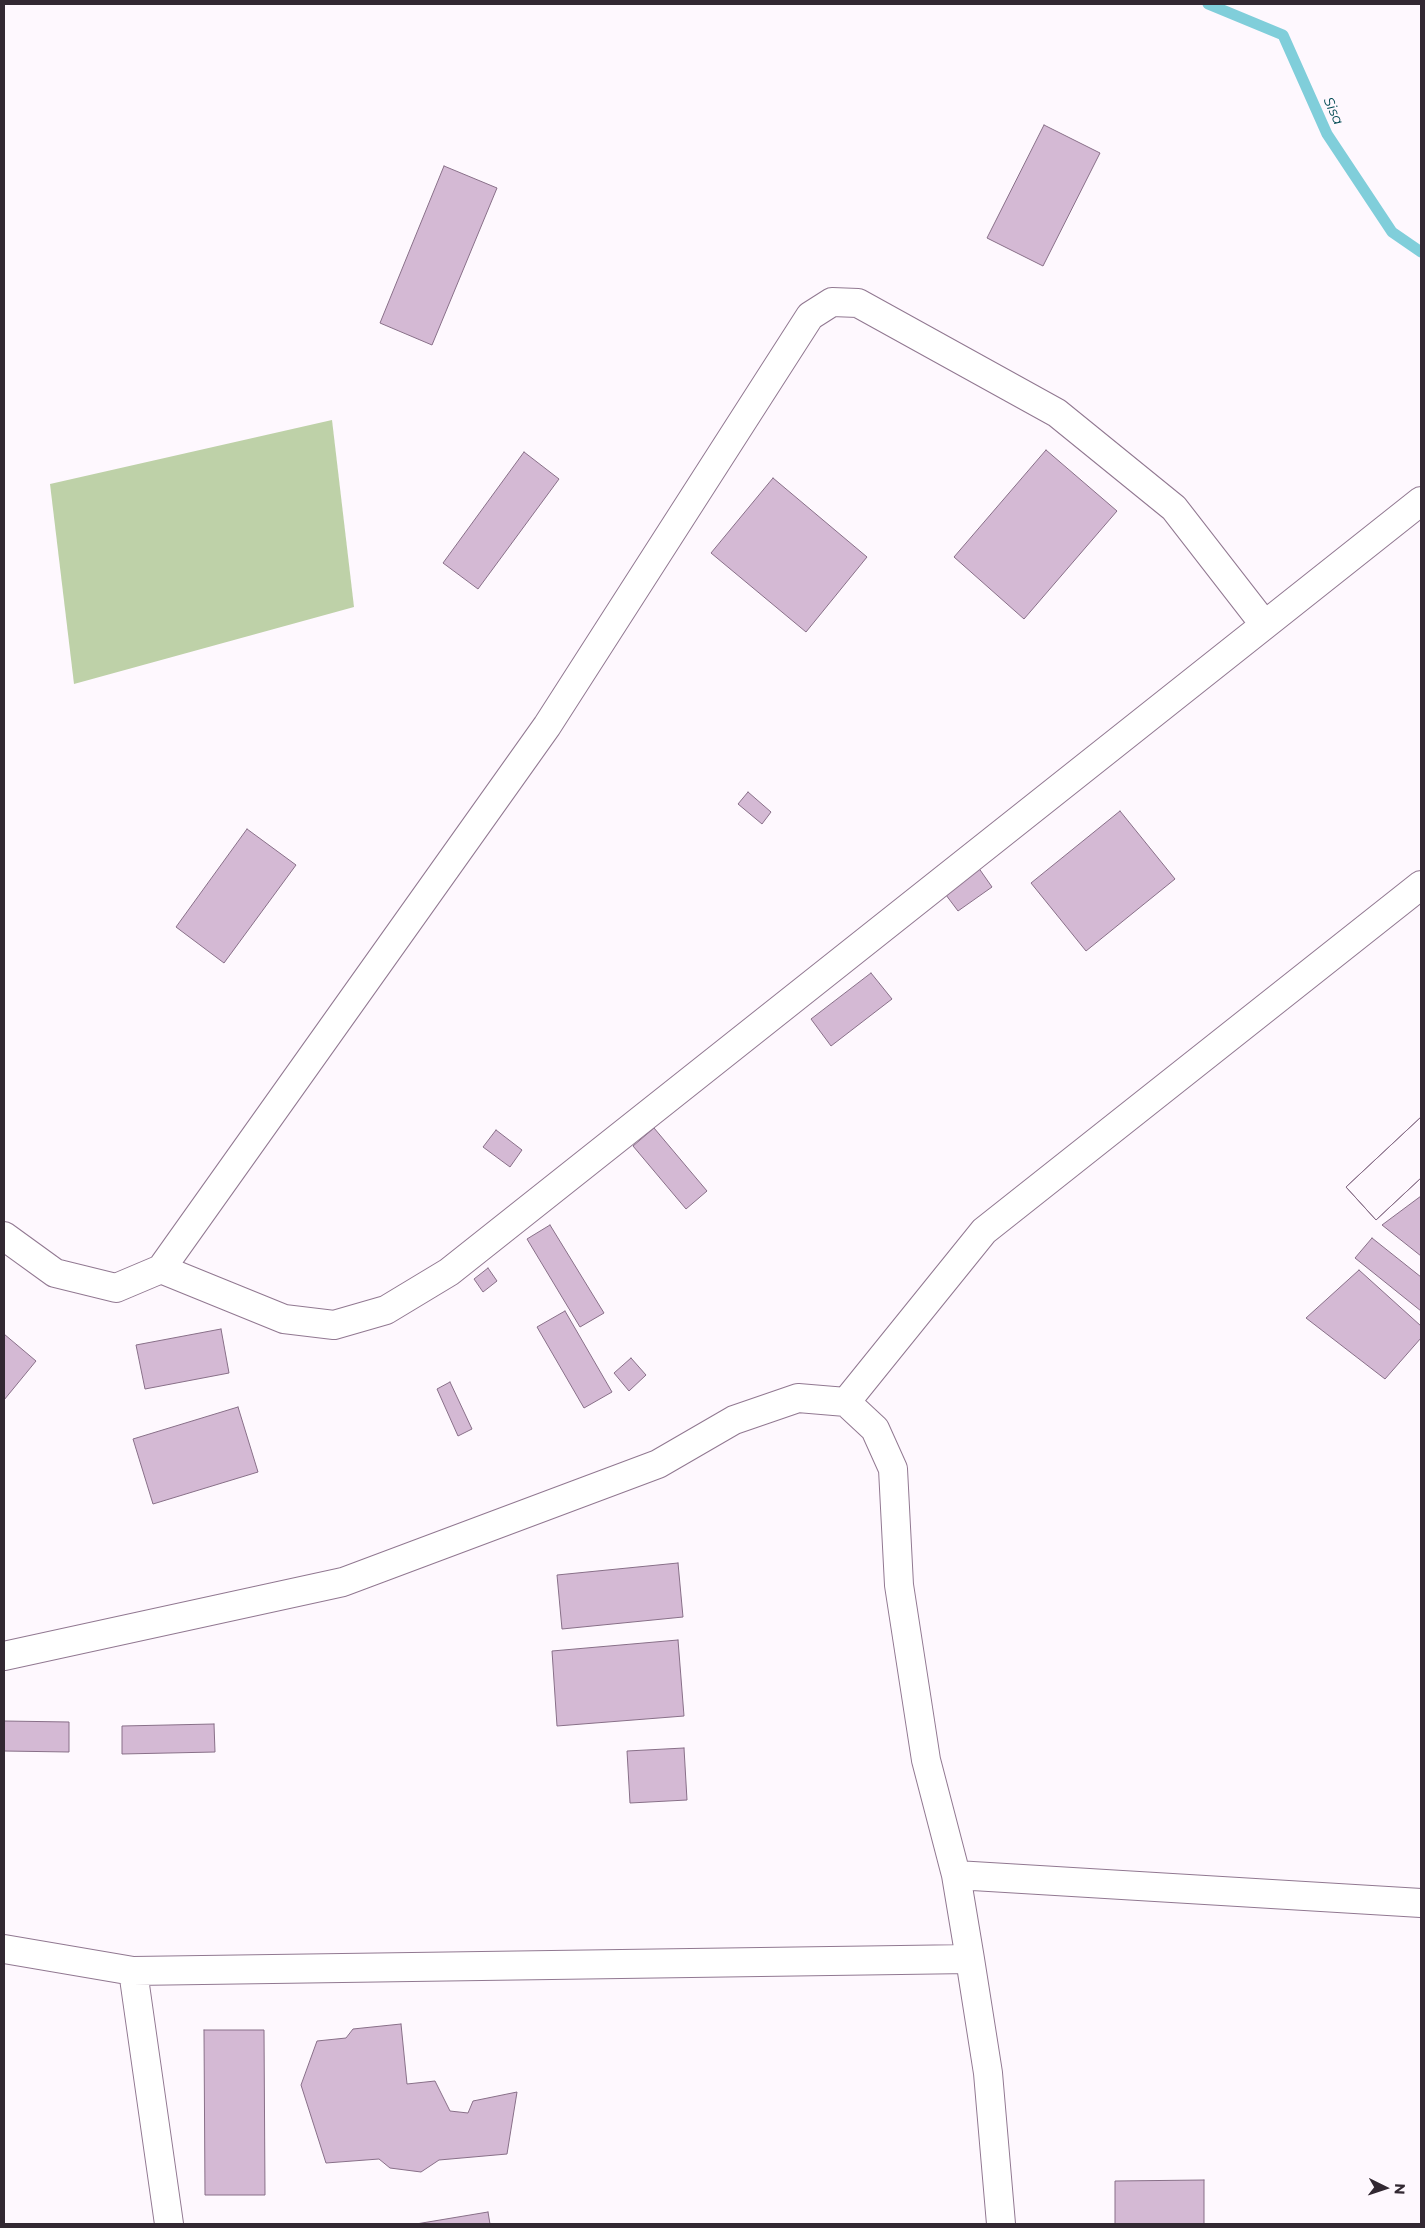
<!DOCTYPE html>
<style>
body{margin:0}
#map{position:relative;width:1425px;height:2228px;overflow:hidden;background:#fef8fe;font-family:Montserrat,sans-serif}
canvas{display:block}
.frame{position:absolute;inset:0;border:5px solid #322832;pointer-events:none}
.north{position:absolute;left:1360px;top:2163px;width:50px;height:50px;-webkit-text-stroke:4px #fef8fe;paint-order:stroke;rotate:94deg;font-size:14px;font-weight:700;line-height:20px;text-align:center;color:#322832}
.north::after{content:'';display:block;margin:auto;width:18px;height:22px;background:#322832;clip-path:polygon(50% 0,100% 100%,50% 72%,0 100%)}
</style>
<div id="map">
<canvas width="1425" height="2228"></canvas>
<div class="frame"></div>
<div class="north">N</div>
</div>
<script>
const context = document.querySelector('canvas').getContext('2d');
context.lineJoin = 'round';
function fill(path, color) { context.fillStyle = color; context.fill(path, 'evenodd'); }
const poly = rows => new Path2D(rows.map(r => 'M' + r).join(''));
function trace(path, color, width, dash) { context.strokeStyle = color; context.lineWidth = width; context.lineCap = dash ? 'butt' : 'round'; context.setLineDash(dash || []); context.stroke(path); }
function label(font, color, halo, rows, align = 'center') {
  context.font = font + ' Montserrat,sans-serif'; context.lineWidth = 4.5; context.setLineDash([]); context.textBaseline = 'middle'; context.strokeStyle = halo; context.fillStyle = color; for (const [text, x, y, turn = 0] of rows) {
    context.save(); context.translate(x, y); context.rotate((+turn || 0) * Math.PI / 180); context.textAlign = isNaN(turn) ? turn : align; if (halo) context.strokeText(text, 0, 0); context.fillText(text, 0, 0); context.restore();
  }
}
fill(poly([
 [332,420,354,607,74,684,50,484]
]), '#bed1a8');
trace(poly([
 [1208,4,1283,35,1327,134,1392,232,1421,252]
]), '#80ceda', 11);
const building = poly([
 [1044,125,1100,153,1043,266,987,238,1044,125],
 [444,166,497,188,432,345,380,323,444,166],
 [1046,450,1117,511,1024,619,954,557,1046,450],
 [524,452,559,479,478,589,443,563,524,452],
 [773,478,867,557,806,632,711,553,773,478],
 [748,792,771,812,762,824,738,804,748,792],
 [1120,811,1175,879,1086,951,1031,883,1120,811],
 [247,829,296,865,224,963,176,927,247,829],
 [978,867,992,887,958,911,943,891,978,867],
 [871,973,892,999,831,1046,811,1019,871,973],
 [1421,1117,1421,1178,1376,1220,1346,1187,1421,1117],
 [1421,1117,1421,1178,1376,1220,1346,1187,1421,1117],
 [654,1128,707,1191,686,1209,633,1146,654,1128],
 [496,1130,522,1150,510,1167,483,1147,496,1130],
 [1421,1196,1421,1256,1382,1225,1421,1196],
 [550,1225,604,1313,580,1327,527,1239,550,1225],
 [1372,1238,1421,1277,1421,1311,1355,1258,1372,1238],
 [488,1268,497,1281,483,1292,474,1279,488,1268],
 [1359,1270,1421,1326,1421,1338,1385,1379,1306,1318,1359,1270],
 [565,1311,612,1392,584,1408,537,1327,565,1311],
 [221,1329,229,1373,145,1389,136,1345,221,1329],
 [4,1334,36,1361,4,1400,4,1334],
 [631,1358,646,1375,629,1391,614,1373,631,1358],
 [450,1382,472,1429,458,1436,437,1389,450,1382],
 [238,1407,258,1472,153,1504,133,1439,238,1407],
 [678,1563,683,1617,562,1629,557,1575,678,1563],
 [678,1640,684,1716,557,1726,552,1651,678,1640],
 [4,1721,69,1722,69,1752,4,1751,4,1721],
 [214,1724,215,1752,122,1754,122,1726,214,1724],
 [684,1748,687,1800,630,1803,627,1751,684,1748],
 [401,2024,407,2084,435,2081,450,2111,468,2113,473,2101,517,2092,507,2154,439,2160,421,2172,390,2168,379,2159,326,2163,301,2085,317,2041,346,2038,353,2029,401,2024],
 [204,2030,264,2030,265,2195,205,2195,204,2030],
 [1204,2180,1204,2224,1115,2224,1115,2181,1204,2180],
 [488,2212,490,2224,416,2224,488,2212]
]);
fill(building, '#d4b9d4');
trace(building, '#886f88', 1);
const minor = poly([
 [4,1236,55,1273,116,1288,161,1269,547,726,810,316,832,302,858,303,1057,413,1174,508,1264,624],
 [161,1269,284,1319,334,1325,386,1310,449,1272,1421,501],
 [846,1402,984,1231,1421,885],
 [4,1656,343,1582,658,1464,734,1420,798,1398,846,1402,875,1429,893,1469,899,1585,926,1760,956,1875,970,1959,988,2073,1001,2224],
 [956,1875,1421,1903],
 [4,1949,133,1971,970,1959],
 [133,1971,169,2224]
]);
trace(minor, '#917891', 30);
trace(minor, '#fff', 28);
label('italic 14px', '#004a53', '#fef8fe', [
 ["Sisa",1333,111,65]
]);
</script>
